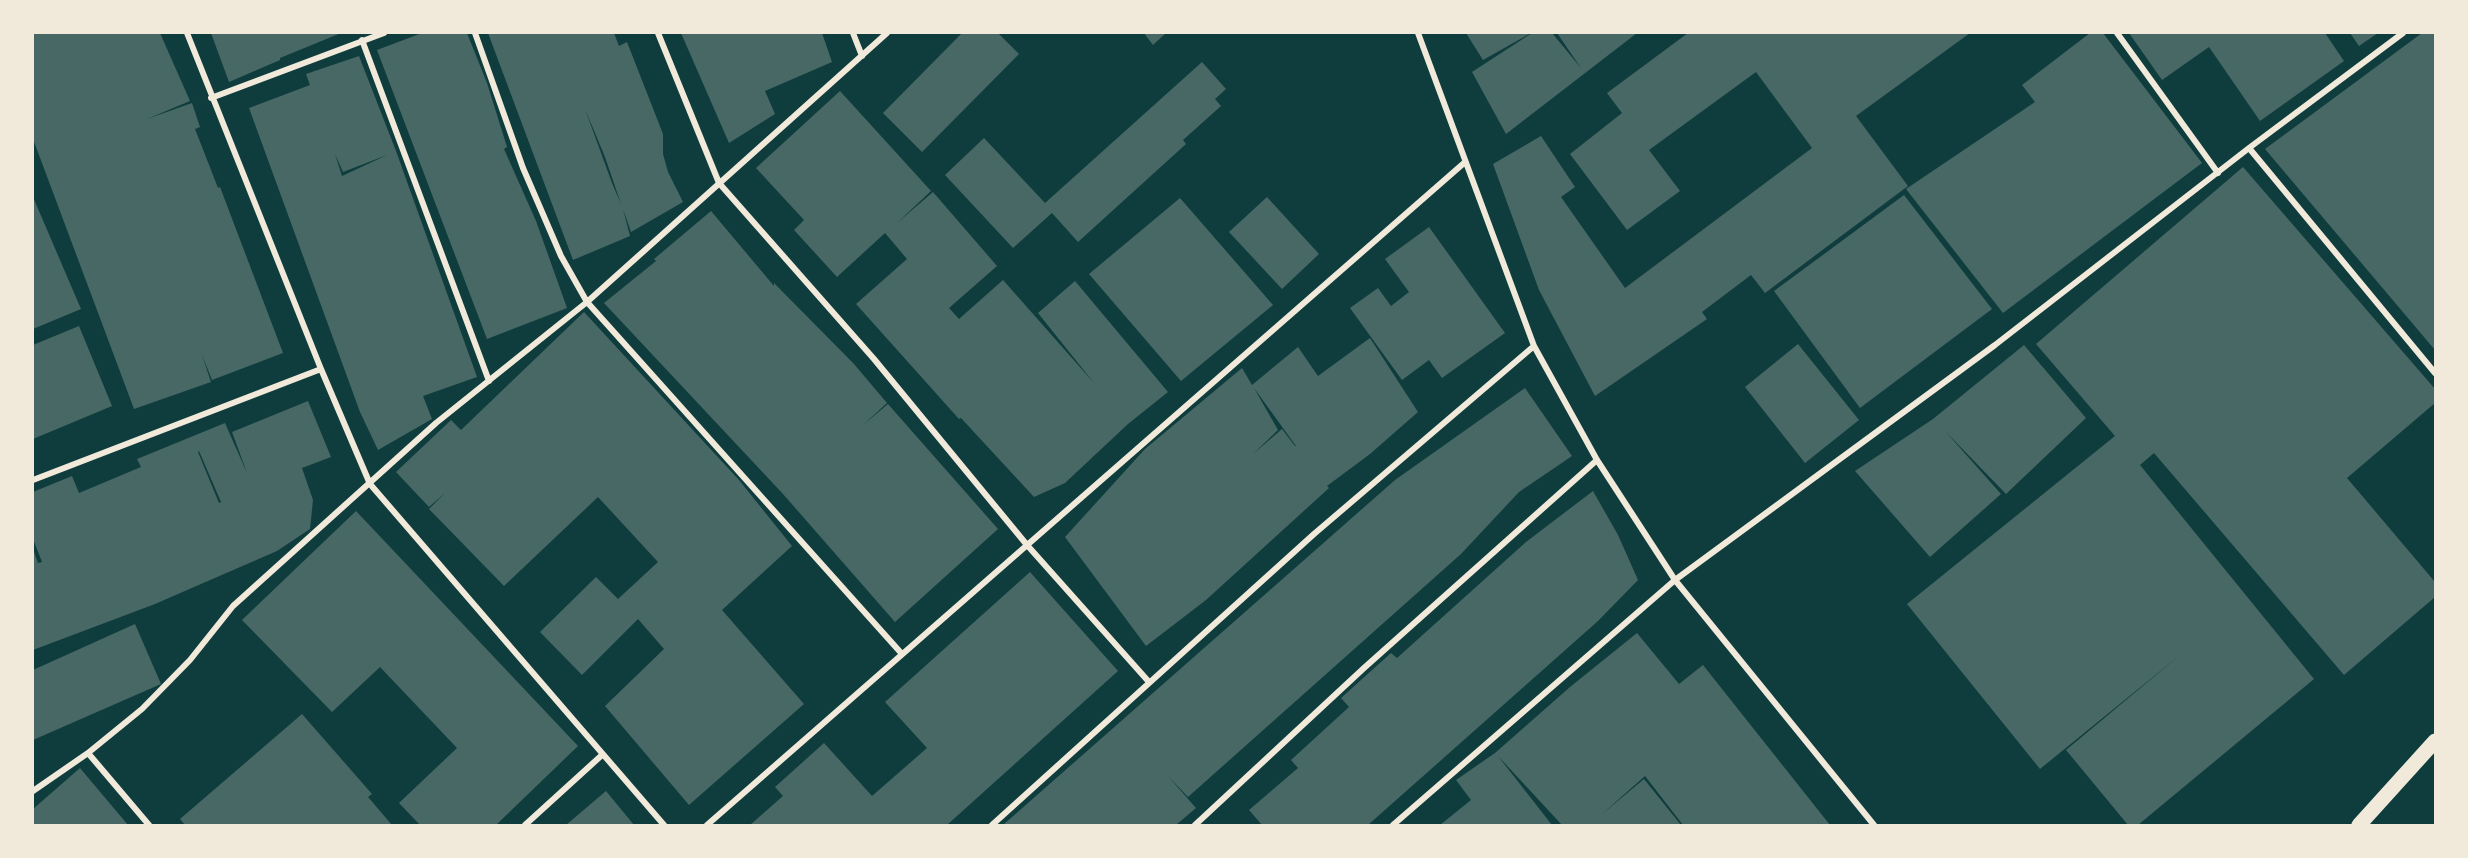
<!DOCTYPE html>
<style>
body{margin:0}
#map{position:relative;width:2468px;height:858px;overflow:hidden;background:#0f3d3e;font-family:Helvetica,sans-serif}
canvas{display:block}
.frame{position:absolute;inset:0;border:34px solid #f1e9da;pointer-events:none}
</style>
<div id="map">
<canvas width="2468" height="858"></canvas>
<div class="frame"></div>
</div>
<script>
const context = document.querySelector('canvas').getContext('2d');
context.lineJoin = 'round';
function fill(path, color) { context.fillStyle = color; context.fill(path, 'evenodd'); }
const poly = rows => new Path2D(rows.map(r => 'M' + r).join(''));
function trace(path, color, width, dash) { context.strokeStyle = color; context.lineWidth = width; context.lineCap = dash ? 'butt' : 'round'; context.setLineDash(dash || []); context.stroke(path); }
fill(poly([
 [33,33,160,33,190,101,147,119,192,103,200,127,195,129,218,188,220,187,283,353,212,380,202,355,211,382,134,409,33,139],
 [211,33,341,33,280,58,280,60,229,82],
 [422,33,467,33,487,83,507,147,504,149,536,221,567,308,487,339,377,50],
 [488,33,614,33,619,46,627,42,663,134,663,154,668,172,683,202,631,232,623,209,630,236,573,260],
 [585,109,605,157,621,204,612,183],
 [681,33,822,33,832,62,765,91,775,114,729,143],
 [962,33,998,33,1019,54,922,152,883,113],
 [1144,33,1166,33,1153,45],
 [1466,33,1531,33,1483,60],
 [1532,33,1552,33,1581,68,1557,33,1637,33,1506,134,1472,72],
 [1688,33,1970,33,1856,116,1908,186,1765,293,1751,275,1702,312,1707,319,1595,396,1539,290,1493,164,1541,136,1575,187,1561,197,1625,288,1812,148,1756,72,1649,150,1680,191,1627,230,1570,154,1622,113,1607,93],
 [2090,33,2103,33,2202,163,2003,313,1906,189,2035,102,2022,85],
 [2129,33,2325,33,2344,61,2260,121,2209,47,2162,80],
 [2350,33,2378,33,2359,46],
 [2422,33,2435,33,2435,350,2265,149],
 [359,56,396,151,477,377,423,396,432,419,378,450,360,412,249,108,310,85,306,74],
 [335,154,343,172,387,155,342,176],
 [1202,62,1226,89,1215,99,1221,106,1183,140,1186,144,1078,242,1052,213,1013,248,945,175,984,138,1045,203],
 [840,91,931,191,897,223,933,192,997,266,949,308,959,319,1003,280,1094,383,1038,313,1075,281,1168,392,1128,424,1065,483,1034,497,961,418,959,419,856,304,907,259,885,233,837,277,794,230,804,220,756,168],
 [2243,167,2435,389,2435,403,2347,478,2435,582,2435,597,2344,675,2154,453,2140,465,2314,679,2138,825,2128,825,2066,750,2180,655,2040,769,1907,604,2115,436,2036,344],
 [1904,195,1992,309,1860,408,1774,291],
 [33,197,81,309,33,329],
 [1267,197,1319,254,1282,289,1229,232],
 [1180,198,1273,305,1181,381,1089,274],
 [711,211,774,286,774,283,854,364,887,403,863,425,888,404,998,529,895,622,783,494,604,303,656,261,654,259],
 [1429,227,1505,333,1442,378,1429,360,1402,380,1350,308,1378,288,1391,306,1409,292,1385,259],
 [584,312,739,480,792,546,722,610,804,704,689,805,605,706,664,649,638,619,582,675,540,632,596,577,618,599,658,562,598,497,504,586,429,509,445,493,429,507,396,472,451,420,461,430],
 [79,326,112,406,33,439,33,345],
 [1370,338,1418,412,1370,454,1327,486,1329,488,1206,600,1146,646,1065,537,1145,449,1242,368,1252,385,1298,347,1318,376],
 [1254,388,1296,446,1295,446,1282,429,1253,454,1278,430],
 [1798,344,1859,420,1805,463,1745,387],
 [2024,345,2086,418,2006,494,1945,431,2001,494,1930,557,1855,471,1933,419],
 [1525,388,1572,456,1519,492,1461,554,1188,797,1167,775,1196,808,1176,825,1003,825,1395,480],
 [308,401,331,457,302,468,313,500,310,529,277,551,155,604,33,650,33,549,38,563,42,562,33,539,33,492,72,476,79,493,141,467,137,459,225,423,247,473,232,432],
 [199,451,221,502,219,503,198,452],
 [1593,491,1618,535,1638,580,1598,621,1368,825,1262,825,1249,810,1298,768,1291,760,1349,707,1341,698,1391,653,1397,658,1526,542],
 [356,511,578,746,496,825,420,825,399,803,457,748,380,667,332,712,242,620],
 [1030,572,1118,671,947,825,750,825,783,796,775,787,824,743,872,796,927,748,885,702],
 [135,624,161,684,33,740,33,670],
 [1637,633,1679,684,1703,665,1830,825,1683,825,1645,776,1601,815,1644,779,1681,825,1562,825,1498,756,1552,825,1440,825,1471,800,1456,780,1495,753,1570,687],
 [302,714,372,794,368,797,392,825,185,825,180,819],
 [80,768,128,825,33,825,33,809],
 [606,791,634,825,566,825]
]), '#486865');
trace(poly([
 [187,33,321,369,370,484,664,825],
 [475,33,523,168,561,256,587,302,902,654],
 [658,33,719,183,874,359,1027,545,1149,682],
 [853,33,862,56],
 [1418,33,1534,346,1597,460,1675,580,1874,825],
 [2117,33,2218,173],
 [362,40,489,381],
 [211,98,384,33],
 [2249,148,2435,373],
 [33,480,321,369],
 [88,753,149,825],
 [33,791,88,753,142,709,190,660,233,606,436,423,587,302,887,33],
 [525,825,602,755],
 [707,825,1464,163],
 [992,825,1314,534,1534,346],
 [1195,825,1364,668,1597,460],
 [1393,825,1675,580,1995,345,2249,148,2403,33]
]), '#f1e9da', 6);
trace(poly([
 [2359,825,2435,741]
]), '#f1e9da', 15);
</script>
